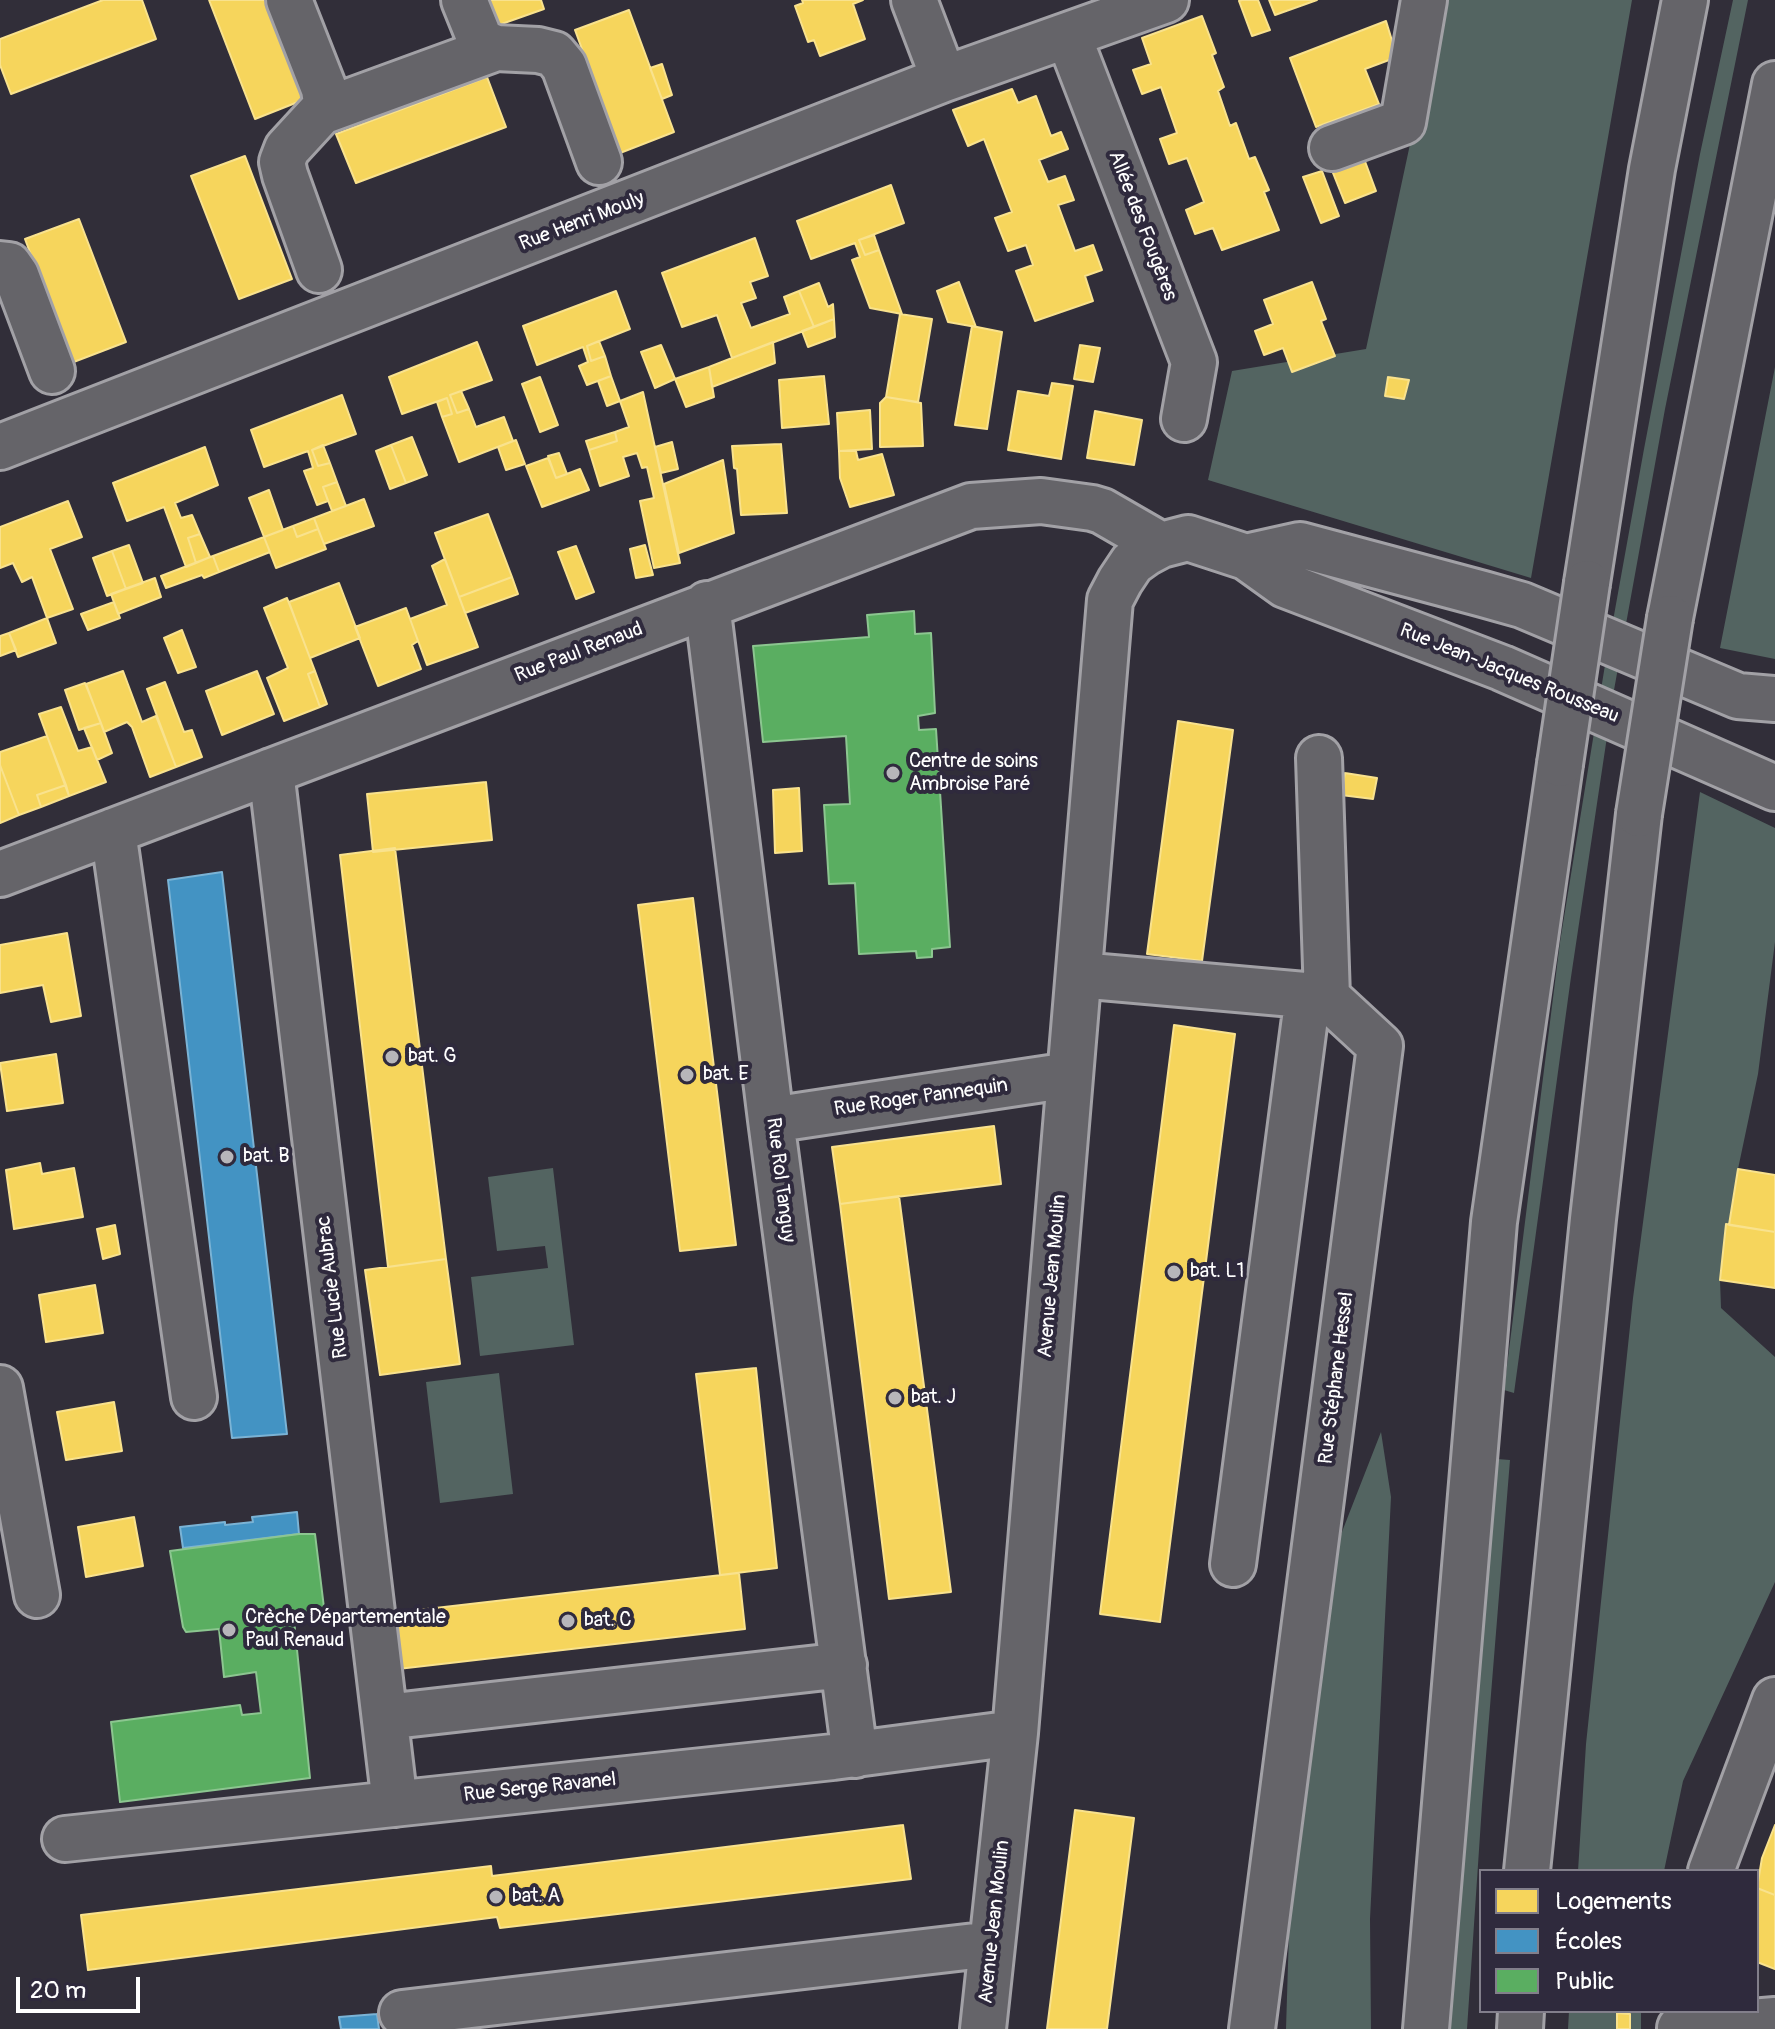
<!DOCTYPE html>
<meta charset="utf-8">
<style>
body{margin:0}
#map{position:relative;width:1775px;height:2029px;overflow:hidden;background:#312e39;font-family:Pangolin,sans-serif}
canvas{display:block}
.legend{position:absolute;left:1479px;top:1869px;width:280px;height:144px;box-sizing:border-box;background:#2f2a3d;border:2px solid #827f8b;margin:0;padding:10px 14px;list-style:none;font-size:24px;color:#fff}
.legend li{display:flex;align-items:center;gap:16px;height:40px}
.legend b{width:40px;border:2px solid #827f8b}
.scale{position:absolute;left:16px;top:1977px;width:124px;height:36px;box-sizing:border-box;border:4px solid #fff;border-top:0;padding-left:10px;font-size:24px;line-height:28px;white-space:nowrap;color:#fff;-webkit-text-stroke:6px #2f2a3d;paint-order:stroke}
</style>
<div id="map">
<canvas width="1775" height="2029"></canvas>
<ul class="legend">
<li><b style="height:22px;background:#f6d55c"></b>Logements</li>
<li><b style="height:22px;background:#4393c3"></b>Écoles</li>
<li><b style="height:22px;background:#5aae61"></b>Public</li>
</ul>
<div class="scale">20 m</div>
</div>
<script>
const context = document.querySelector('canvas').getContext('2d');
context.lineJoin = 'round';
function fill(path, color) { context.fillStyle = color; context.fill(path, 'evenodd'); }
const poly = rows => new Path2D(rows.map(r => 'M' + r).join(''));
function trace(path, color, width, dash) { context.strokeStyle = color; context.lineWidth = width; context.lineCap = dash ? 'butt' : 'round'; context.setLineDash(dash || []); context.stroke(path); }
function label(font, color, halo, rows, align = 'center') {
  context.font = font + ' Pangolin,sans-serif'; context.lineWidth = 8; context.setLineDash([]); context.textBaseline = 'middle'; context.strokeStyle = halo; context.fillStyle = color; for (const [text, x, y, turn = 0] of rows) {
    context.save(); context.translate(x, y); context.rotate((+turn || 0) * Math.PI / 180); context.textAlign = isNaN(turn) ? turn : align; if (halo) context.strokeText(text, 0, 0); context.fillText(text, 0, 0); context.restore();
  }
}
fill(poly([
 [1441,0,1632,0,1531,578,1208,480,1232,371,1366,349],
 [1733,0,1748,0,1665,409,1614,690,1571,977,1514,1393,1504,1390,1560,942,1605,665,1644,449,1700,154],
 [1775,367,1775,659,1720,648],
 [1700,792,1775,828,1775,942,1758,1074,1738,1169,1720,1280,1721,1308,1775,1357,1775,1582,1683,1781,1664,1871,1578,1871,1586,1744,1633,1298],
 [553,1168,574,1345,480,1356,471,1277,548,1268,545,1246,497,1251,488,1177],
 [499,1373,513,1494,440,1503,426,1382],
 [1381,1432,1391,1497,1370,1919,1371,2029,1286,2029,1293,1803,1329,1565],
 [1497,1459,1510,1460,1482,1805,1467,2029,1450,2029,1474,1696],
 [1569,2011,1641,2011,1641,2029,1568,2029]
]), '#536461');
const homes = poly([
 [103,0,142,0,156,39,11,94,0,65,0,39,103,0],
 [209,0,265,0,303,100,255,119,209,0],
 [483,0,541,0,544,9,493,27,483,0],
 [802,0,863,0,853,4,865,39,820,56,814,40,808,42,795,6,803,3,802,0],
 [1242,0,1258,0,1270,30,1252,36,1239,1,1242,0],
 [1269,0,1317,0,1275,15,1269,0],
 [629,10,674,132,620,153,575,30,629,10],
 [1202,16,1216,53,1212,55,1224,87,1218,91,1230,126,1236,123,1249,159,1255,157,1269,190,1264,192,1279,230,1222,250,1213,228,1195,234,1186,210,1204,202,1187,158,1169,164,1160,139,1177,133,1161,87,1142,94,1133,70,1151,64,1142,38,1202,16],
 [1386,21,1397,57,1365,69,1379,104,1316,127,1290,58,1386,21],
 [662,64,672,95,662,99,650,68,662,64],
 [487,77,506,127,356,183,336,134,487,77],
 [1012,89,1018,103,1036,96,1051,136,1061,132,1068,149,1039,160,1048,182,1065,176,1074,200,1058,205,1075,251,1093,245,1102,270,1085,276,1093,301,1035,321,1016,271,1033,265,1026,245,1008,251,995,218,1012,212,984,139,968,146,953,110,1012,89],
 [245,156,292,279,239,299,191,176,245,156],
 [1363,156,1376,191,1345,203,1331,168,1363,156],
 [1322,171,1339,216,1321,223,1303,177,1322,171],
 [891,185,904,223,859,240,865,255,879,250,902,314,870,308,852,260,860,257,855,243,811,259,797,221,891,185],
 [79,219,126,342,71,363,25,239,79,219],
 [874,235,879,250,865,255,859,240,874,235],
 [755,238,768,276,750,282,756,298,741,303,751,328,790,314,784,297,799,291,814,327,732,358,717,315,682,327,662,273,755,238],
 [959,282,976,327,948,322,937,291,959,282],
 [1312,282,1326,319,1321,321,1335,356,1292,372,1283,348,1264,355,1255,331,1273,324,1264,300,1312,282],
 [819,283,828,307,833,304,834,319,814,327,799,291,819,283],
 [616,291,630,329,587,346,591,361,605,356,611,376,587,385,579,366,588,362,583,347,537,365,523,326,616,291],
 [900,314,932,319,918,402,886,397,900,314],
 [834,319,835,337,808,347,802,331,834,319],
 [972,326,1002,332,987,429,955,425,972,326],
 [599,341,605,356,591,361,587,346,599,341],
 [477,342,492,380,450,395,457,413,469,409,476,427,504,417,513,441,459,462,442,417,452,414,447,398,402,414,389,377,477,342],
 [773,342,775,363,712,387,709,367,773,342],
 [661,345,675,379,655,388,641,352,661,345],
 [1080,345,1100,348,1093,382,1074,379,1080,345],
 [709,367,714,397,686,407,675,379,709,367],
 [611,376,620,401,607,406,598,381,611,376],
 [824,376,829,424,782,428,779,380,824,376],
 [540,377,558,425,540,432,522,384,540,377],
 [1388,377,1409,380,1404,399,1385,396,1388,377],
 [1052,383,1073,386,1061,459,1008,450,1018,391,1049,396,1052,383],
 [461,391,469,409,457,413,450,395,461,391],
 [643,392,680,563,654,568,640,501,654,498,647,467,642,468,637,453,623,457,629,476,600,486,589,450,617,441,615,432,629,427,620,401,643,392],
 [342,395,356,434,312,450,318,466,330,463,337,482,323,487,328,501,317,505,304,471,313,468,308,451,264,467,251,430,342,395],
 [886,397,921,403,923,446,880,447,880,403,886,397],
 [447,398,452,414,442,417,437,402,447,398],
 [870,410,872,449,839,451,837,413,870,410],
 [1095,411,1142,420,1134,465,1087,458,1095,411],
 [615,432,617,441,589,450,586,441,615,432],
 [412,437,427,475,406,483,391,445,412,437],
 [516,440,525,464,506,470,498,447,516,440],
 [672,442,678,469,661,473,655,447,672,442],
 [781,444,787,513,741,515,737,469,734,468,732,446,781,444],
 [323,445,330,463,318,466,312,450,323,445],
 [391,445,406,483,390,489,376,451,391,445],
 [205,447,218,485,175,503,181,518,192,515,200,534,188,538,196,563,186,567,164,507,127,521,113,483,205,447],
 [839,451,856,451,858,460,882,454,894,495,850,507,840,478,839,451],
 [559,453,567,474,556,478,548,456,559,453],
 [548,458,556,478,580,469,589,490,542,507,526,466,548,458],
 [723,460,734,533,679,553,664,484,723,460],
 [337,482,346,506,332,511,323,487,337,482],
 [269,490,283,530,264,537,249,498,269,490],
 [364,499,374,526,324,544,314,518,364,499],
 [68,501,82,537,50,549,73,609,47,618,32,577,22,582,13,563,0,568,0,527,68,501],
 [488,514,512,577,459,597,435,533,488,514],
 [314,518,318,529,297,537,293,526,314,518],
 [293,526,297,537,318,529,326,549,276,568,264,537,293,526],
 [200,534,210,557,196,563,188,538,200,534],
 [264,537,270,552,219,572,213,556,264,537],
 [129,545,143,583,126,589,112,551,129,545],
 [645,545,653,575,636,578,630,549,645,545],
 [576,546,594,592,576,599,558,552,576,546],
 [112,551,126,589,107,596,93,558,112,551],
 [213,556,219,572,204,578,202,575,166,588,161,576,213,556],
 [445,559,478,647,427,665,410,619,447,605,432,566,445,559],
 [512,577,518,594,465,613,459,597,512,577],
 [155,578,161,597,118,614,111,594,155,578],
 [339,583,360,638,310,658,289,602,339,583],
 [287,598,315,671,308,674,320,707,284,721,267,678,288,668,264,608,287,598],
 [114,602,120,618,88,630,81,614,114,602],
 [406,608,418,641,412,645,421,669,378,686,355,627,406,608],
 [47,618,56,643,18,657,9,633,47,618],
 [182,630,196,667,178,673,164,638,182,630],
 [9,633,16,650,0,656,0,636,9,633],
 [123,671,142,722,156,716,176,767,150,777,132,727,127,722,104,732,86,684,123,671],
 [257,671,274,714,222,735,206,691,257,671],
 [315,671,327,704,320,707,308,674,315,671],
 [165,682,184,732,192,730,202,757,176,767,147,689,165,682],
 [85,683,101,723,79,730,65,690,85,683],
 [61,707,78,751,92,747,106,782,69,796,39,714,61,707],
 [1178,721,1233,730,1202,961,1147,954,1178,721],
 [101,723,112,753,97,760,84,728,101,723],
 [47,736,66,785,37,795,41,807,19,815,0,765,0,752,47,736],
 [0,765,19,815,0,823,0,765],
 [1345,773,1377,778,1373,799,1341,795,1345,773],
 [486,782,492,840,373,852,367,794,486,782],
 [66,785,69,796,41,807,37,795,66,785],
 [799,788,802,851,775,853,773,790,799,788],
 [395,848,446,1259,388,1267,340,855,395,848],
 [693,898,736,1245,680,1251,638,905,693,898],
 [67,933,81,1016,51,1022,43,985,0,993,0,945,67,933],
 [1174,1025,1235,1034,1160,1622,1100,1614,1174,1025],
 [56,1054,63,1103,7,1111,0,1063,56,1054],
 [994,1126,1001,1184,840,1204,832,1147,994,1126],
 [40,1163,42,1174,74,1168,83,1217,14,1229,6,1170,40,1163],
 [1738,1169,1775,1175,1775,1232,1729,1225,1738,1169],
 [899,1196,951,1592,889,1599,840,1204,899,1196],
 [1726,1224,1775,1232,1775,1288,1720,1280,1726,1224],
 [115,1225,120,1254,103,1259,97,1229,115,1225],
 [446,1259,460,1364,380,1375,365,1270,446,1259],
 [95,1285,103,1333,46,1342,39,1295,95,1285],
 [756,1368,777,1568,720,1575,696,1374,756,1368],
 [114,1402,122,1451,66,1460,57,1412,114,1402],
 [134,1517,143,1566,86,1577,78,1527,134,1517],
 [739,1573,745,1629,398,1669,392,1613,739,1573],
 [1075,1810,1134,1818,1107,2029,1047,2029,1075,1810],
 [903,1825,911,1879,500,1928,497,1917,88,1970,81,1915,491,1866,492,1876,903,1825],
 [1775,1825,1775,1895,1757,1888,1762,1858,1775,1825],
 [1757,1888,1775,1895,1775,1969,1757,1962,1757,1888],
 [1617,2013,1630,2014,1630,2029,1617,2029,1617,2013]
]);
fill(homes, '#f6d55c');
trace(homes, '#f9e28d', 2);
const schools = poly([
 [222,872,287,1434,232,1438,168,880,222,872],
 [297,1512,299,1534,183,1548,180,1527,225,1522,225,1525,253,1522,252,1517,297,1512],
 [377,2014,379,2029,341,2029,339,2017,377,2014]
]);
fill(schools, '#4393c3');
trace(schools, '#7bb3d5', 2);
const public = poly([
 [914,611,915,634,931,633,935,713,918,716,919,730,936,729,950,947,932,949,932,957,917,958,916,951,859,954,855,883,829,884,824,805,850,804,846,736,763,742,753,646,869,637,867,615,914,611],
 [299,1534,315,1534,325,1616,294,1620,310,1778,120,1802,111,1722,240,1705,242,1715,261,1713,256,1672,224,1677,219,1629,186,1632,183,1627,170,1551,299,1534]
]);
fill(public, '#5aae61');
trace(public, '#8cc690', 2);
const minor = poly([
 [289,0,324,89,326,103,321,112,287,149,282,162,285,175,319,270],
 [464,0,481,42,496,48,538,50,554,54,564,66,599,162],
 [914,0,944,79],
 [1068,35,1194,362,1184,419],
 [321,112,496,48],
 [1332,148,1403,122,1424,0],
 [0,264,9,265,16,275,52,371],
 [0,447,944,79,1166,0],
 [1246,557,1300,545,1483,594,1522,605,1738,696,1775,699],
 [707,604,771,1120,855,1755],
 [1319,758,1327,997],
 [271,771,395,1804],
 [113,831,194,1397],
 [0,874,971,506,1041,501,1092,508,1102,511,1161,545],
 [1079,975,1327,997,1380,1046,1252,2029],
 [771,1120,1070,1075],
 [0,1388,37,1595],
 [1233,1564,1308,995],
 [385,1717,844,1665],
 [65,1839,833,1757,1015,1733],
 [1711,1871,1775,1700],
 [402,2013,992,1944],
 [1680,2028,1775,2020],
 [983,2029,1015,1733,1110,600,1120,581,1132,563,1146,553,1161,545,1188,538,1246,557,1285,585,1502,668,1775,788]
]);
const highway = poly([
 [1587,583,1652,169,1685,0],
 [1670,618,1775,84],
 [1527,1871,1593,1219,1639,814],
 [1426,2029,1494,1222,1560,764],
 [1520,2029,1521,2011]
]);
trace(minor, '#a2a1a6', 50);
trace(highway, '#a2a1a6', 50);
trace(minor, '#656469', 44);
trace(highway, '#656469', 44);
const highwayBridge = poly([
 [1560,764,1587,583],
 [1639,814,1670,618]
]);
trace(highwayBridge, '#a2a1a6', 50, []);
trace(highwayBridge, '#656469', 44);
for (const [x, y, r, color] of [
 [893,773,8,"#b7b6ba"],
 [392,1057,8,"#b7b6ba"],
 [687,1075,8,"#b7b6ba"],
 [227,1157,8,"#b7b6ba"],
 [1174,1272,8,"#b7b6ba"],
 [895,1398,8,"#b7b6ba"],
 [568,1621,8,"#b7b6ba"],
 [229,1630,8,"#b7b6ba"],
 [496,1897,8,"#b7b6ba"]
]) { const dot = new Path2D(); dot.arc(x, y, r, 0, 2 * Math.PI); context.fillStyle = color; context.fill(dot); trace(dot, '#2f2a3d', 3); }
label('20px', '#fff', '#2f2a3d', [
 ["Rue Henri Mouly",582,222,-21],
 ["Allée des Fougères",1142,226,69],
 ["Rue Paul Renaud",579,653,-21],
 ["Rue Jean-Jacques Rousseau",1509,674,22],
 ["Rue Roger Pannequin",921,1098,-8],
 ["Rue Rol Tanguy",780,1180,83],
 ["Avenue Jean Moulin",1053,1276,-85],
 ["Rue Lucie Aubrac",333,1287,-97],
 ["Rue Stéphane Hessel",1337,1378,-83],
 ["Rue Serge Ravanel",540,1788,-6],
 ["Avenue Jean Moulin",995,1922,-84]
]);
label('20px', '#fff', '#2f2a3d', [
 ["Centre de soins",909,762],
 ["Ambroise Paré",909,785],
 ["bat. G",408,1057],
 ["bat. E",703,1075],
 ["bat. B",243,1157],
 ["bat. L1",1190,1272],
 ["bat. J",911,1398],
 ["Crèche Départementale",245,1618],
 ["Paul Renaud",245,1641],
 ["bat. C",584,1621],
 ["bat. A",512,1897]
], 'left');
</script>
